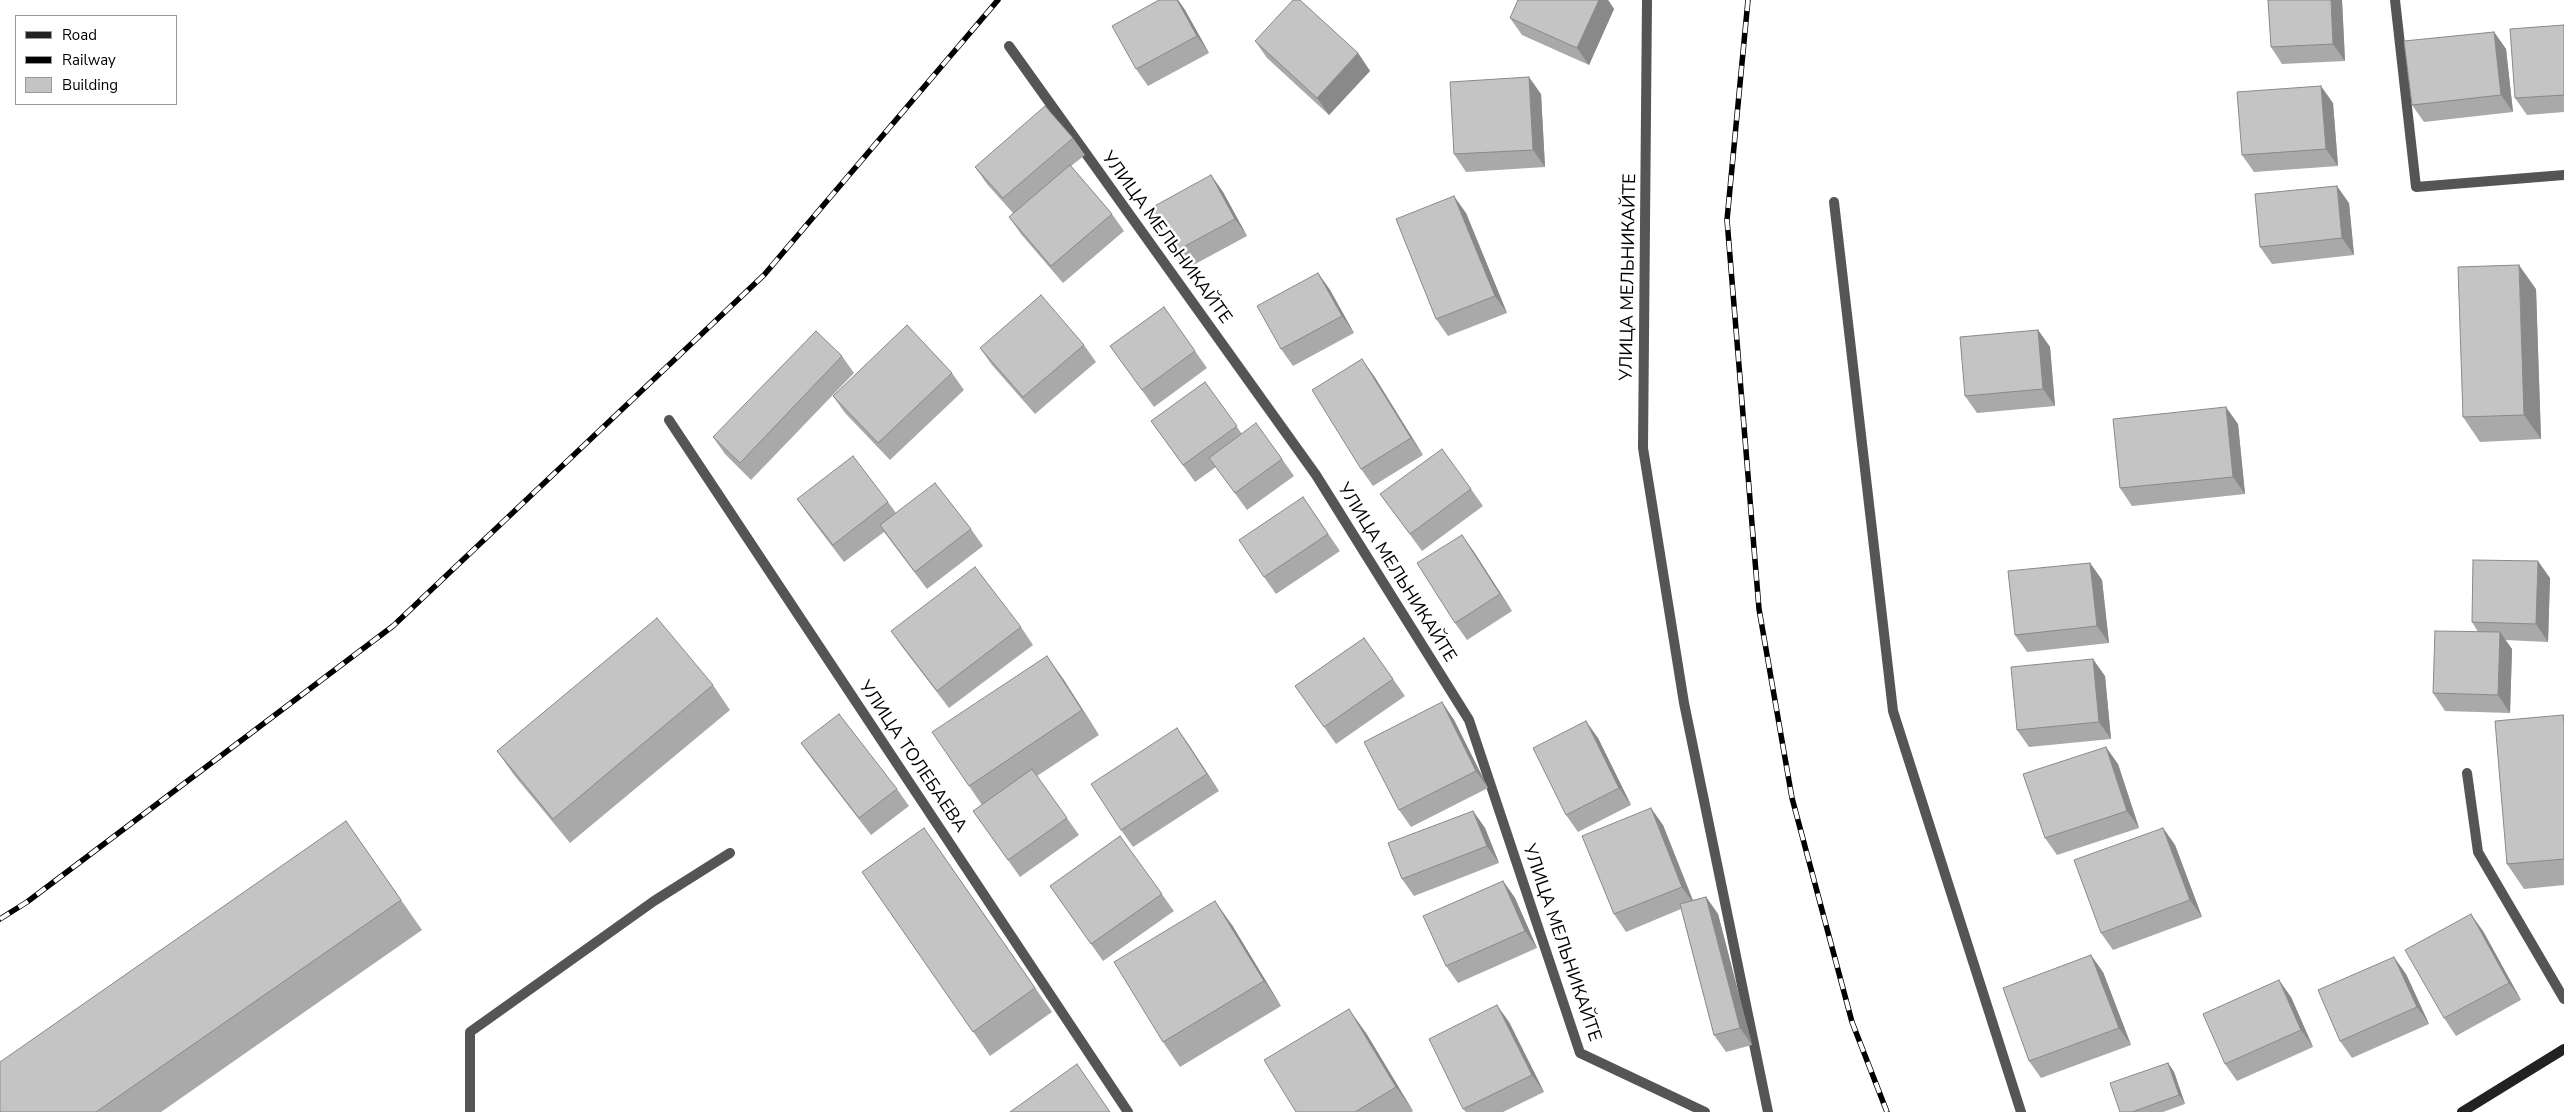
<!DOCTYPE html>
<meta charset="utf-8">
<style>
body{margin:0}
#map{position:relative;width:2564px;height:1112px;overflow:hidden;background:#fff;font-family:"Nunito Sans",sans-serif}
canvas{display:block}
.legend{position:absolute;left:15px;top:15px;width:162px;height:90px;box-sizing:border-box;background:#fff;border:1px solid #999;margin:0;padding:6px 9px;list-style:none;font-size:15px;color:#000}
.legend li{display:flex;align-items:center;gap:10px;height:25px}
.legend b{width:25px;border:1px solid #999}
</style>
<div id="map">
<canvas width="2564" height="1112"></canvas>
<ul class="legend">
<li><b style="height:6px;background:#222"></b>Road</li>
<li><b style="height:6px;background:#000"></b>Railway</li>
<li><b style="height:14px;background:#c4c4c4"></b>Building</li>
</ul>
</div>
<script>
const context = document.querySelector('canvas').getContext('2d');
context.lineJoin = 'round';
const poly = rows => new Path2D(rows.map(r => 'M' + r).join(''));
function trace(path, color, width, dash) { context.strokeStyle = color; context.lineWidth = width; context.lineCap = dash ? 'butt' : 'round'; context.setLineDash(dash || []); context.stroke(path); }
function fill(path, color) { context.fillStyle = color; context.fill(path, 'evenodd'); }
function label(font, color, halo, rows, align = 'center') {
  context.font = font + ' "Nunito Sans",sans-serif'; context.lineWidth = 5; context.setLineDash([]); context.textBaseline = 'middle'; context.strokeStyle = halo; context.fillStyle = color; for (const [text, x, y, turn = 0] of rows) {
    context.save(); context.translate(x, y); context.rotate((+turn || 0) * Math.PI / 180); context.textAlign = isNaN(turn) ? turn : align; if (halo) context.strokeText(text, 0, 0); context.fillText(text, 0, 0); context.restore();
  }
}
trace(poly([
 [2467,773,2478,852,2564,999],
 [470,1112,470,1032,654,901,730,853]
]), '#555', 10);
trace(poly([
 [1647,0,1643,448,1684,703,1768,1112],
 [2395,0,2416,187,2564,175],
 [1009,46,1316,475,1469,720,1580,1053,1705,1112],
 [1834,202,1893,711,2021,1112],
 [669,420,1128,1112]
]), '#555', 10);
trace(poly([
 [2462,1112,2564,1049]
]), '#222', 10);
const rail = poly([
 [1748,0,1727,220,1759,609,1792,798,1852,1022,1887,1112],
 [0,919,27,902,393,626,764,275,998,0]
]);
trace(rail, '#000', 5.5);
trace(rail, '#fff', 4, [11]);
fill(poly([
 [1159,0,1178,0,1185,10,1209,53,1148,86,1136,69],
 [1518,0,1608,0,1614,9,1589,65,1522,35,1510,18],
 [2342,0,2345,61,2282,64,2271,47],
 [2564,25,2564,112,2527,115,2515,98],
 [2494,32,2506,49,2513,112,2424,122,2412,105],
 [1255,41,1358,53,1370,71,1329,115,1267,58],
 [1541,94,1545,167,1466,172,1454,154],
 [2333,103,2338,166,2254,172,2242,155],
 [1073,138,1085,155,1071,166,1112,214,1124,231,1063,283,1021,234,1009,217,1013,213,987,184,975,167],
 [1211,175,1223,192,1247,236,1186,269,1174,252],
 [2349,203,2354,255,2272,264,2260,247],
 [1466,213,1507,313,1448,336,1436,319],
 [1318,273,1330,290,1354,333,1293,366,1281,349],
 [2536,289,2541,439,2480,442,2463,417],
 [1164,307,1207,368,1154,407,1110,346],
 [2038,330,2050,347,2055,406,1977,413,1965,396],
 [1084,345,1096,362,1035,414,992,365,980,348],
 [842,356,854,373,751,480,725,454,713,437],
 [952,373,964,390,890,460,845,413,833,396],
 [1374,376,1423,455,1373,486,1361,469],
 [1205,382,1242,434,1282,459,1294,476,1247,510,1216,467,1195,482,1151,421],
 [2238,424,2245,494,2132,506,2120,488],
 [1471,489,1483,506,1422,551,1380,494],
 [1303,497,1340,551,1276,594,1264,577],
 [797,499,888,502,896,513,971,529,983,546,927,589,884,532,844,562,809,516],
 [1462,535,1474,552,1512,611,1467,640,1455,623],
 [2090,563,2102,580,2109,643,2027,652,2015,635],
 [2550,578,2548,642,2505,640,2512,649,2510,713,2445,711,2433,693,2478,632,2472,622],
 [1021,627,1033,645,949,708,903,648,891,631],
 [1364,638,1405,696,1336,744,1295,686],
 [1047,656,1099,735,1037,776,1079,835,1020,877,973,811,982,805,969,786],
 [2105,676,2111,739,2029,747,2017,730],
 [713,685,730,710,570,843,514,775,497,751],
 [1442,702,1454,720,1488,788,1411,827,1399,810],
 [2563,715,2564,716,2564,885,2524,889,2507,864],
 [1177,728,1219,791,1133,847,1121,830],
 [1598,738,1631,805,1578,832,1566,815],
 [801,743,897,789,909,806,871,835,813,760],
 [2118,764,2139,828,2057,855,2045,838],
 [1473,811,1485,828,1499,863,1414,896,1402,879],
 [346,821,422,930,161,1112,0,1112],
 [1663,825,1693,900,1706,897,1718,914,1752,1045,1726,1052,1714,1035,1681,909,1626,932,1614,914],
 [924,828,1052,1012,990,1056,862,872],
 [2163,828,2175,845,2202,917,2113,950,2101,933],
 [1120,836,1174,911,1103,961,1050,886],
 [1503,881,1515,898,1537,948,1458,983,1446,966],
 [1232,925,1281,1006,1180,1067,1163,1042],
 [2483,931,2521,1000,2456,1036,2444,1018],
 [2103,972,2131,1045,2041,1078,2029,1061],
 [2406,974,2429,1024,2352,1058,2340,1041],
 [2291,997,2313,1047,2237,1081,2225,1064],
 [1509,1022,1544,1092,1503,1112,1466,1112,1463,1109],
 [1366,1033,1413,1111,1412,1112,1296,1112],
 [2168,1063,2174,1072,2185,1104,2163,1112,2120,1112]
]), '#a9a9a9');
fill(poly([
 [1177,0,1178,0,1185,10,1209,53,1197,36],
 [1599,0,1608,0,1614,9,1589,65,1577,48],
 [2331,0,2342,0,2345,61,2333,44],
 [2494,32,2506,49,2513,112,2501,95],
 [1358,53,1370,71,1329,115,1317,98],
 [1529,77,1541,94,1545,167,1533,150],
 [2321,86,2333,103,2338,166,2326,149],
 [1211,175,1223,192,1247,236,1235,219],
 [2337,186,2349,203,2354,255,2342,238],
 [1454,196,1466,213,1507,313,1495,296],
 [2519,265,2536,289,2541,439,2524,415],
 [1318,273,1330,290,1354,333,1342,316],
 [2038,330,2050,347,2055,406,2043,389],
 [1362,359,1374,376,1423,455,1411,438],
 [2226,407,2238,424,2245,494,2233,477],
 [1462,535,1474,552,1512,611,1500,594],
 [2538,561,2550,578,2548,642,2536,624],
 [2090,563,2102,580,2109,643,2097,626],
 [2500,632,2512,649,2510,713,2498,695],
 [1047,656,1064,680,1099,735,1082,710],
 [2093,659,2105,676,2111,739,2099,722],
 [1442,702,1454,720,1488,788,1476,771],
 [1586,721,1598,738,1631,805,1619,788],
 [1177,728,1189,745,1219,791,1207,774],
 [2106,747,2118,764,2139,828,2127,811],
 [1651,808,1663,825,1694,904,1682,887],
 [1473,811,1485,828,1499,863,1487,846],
 [2163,828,2175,845,2202,917,2190,900],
 [1503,881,1515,898,1537,948,1525,931],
 [1706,897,1718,914,1752,1045,1740,1028],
 [1215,901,1232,925,1281,1006,1264,981],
 [2471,914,2483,931,2521,1000,2509,983],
 [2091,955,2103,972,2131,1045,2119,1028],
 [2394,957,2406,974,2429,1024,2417,1007],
 [2279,980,2291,997,2313,1047,2301,1030],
 [1497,1005,1509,1022,1544,1092,1532,1075],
 [1349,1009,1366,1033,1413,1111,1396,1087],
 [2168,1063,2174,1072,2185,1104,2179,1095]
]), '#898989');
const building = poly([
 [1159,0,1177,0,1197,36,1136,69,1112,26,1159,0],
 [1293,0,1300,0,1358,53,1317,98,1255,41,1293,0],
 [1518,0,1599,0,1577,48,1510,18,1518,0],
 [2268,0,2331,0,2333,44,2271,47,2268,0],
 [2564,25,2564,95,2515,98,2510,29,2564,25],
 [2494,32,2501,95,2412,105,2404,41,2494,32],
 [1529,77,1533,150,1454,154,1450,82,1529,77],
 [2321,86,2326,149,2242,155,2237,92,2321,86],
 [1045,106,1073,138,1003,198,975,167,1045,106],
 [1070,165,1112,214,1051,266,1009,217,1070,165],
 [1211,175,1235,219,1174,252,1151,208,1211,175],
 [2337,186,2342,238,2260,247,2255,194,2337,186],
 [1454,196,1495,296,1436,319,1396,219,1454,196],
 [2519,265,2524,415,2463,417,2458,267,2519,265],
 [1318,273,1342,316,1281,349,1257,306,1318,273],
 [1041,295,1084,345,1023,397,980,348,1041,295],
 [1164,307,1195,351,1142,390,1110,346,1164,307],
 [907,325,952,373,878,443,833,396,907,325],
 [2038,330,2043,389,1965,396,1960,337,2038,330],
 [816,331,842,356,740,463,713,437,816,331],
 [1362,359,1411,438,1361,469,1312,390,1362,359],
 [1205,382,1237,426,1183,465,1151,421,1205,382],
 [2226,407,2233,477,2120,488,2113,419,2226,407],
 [1256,423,1282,459,1235,493,1209,458,1256,423],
 [1442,449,1471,489,1410,534,1380,494,1442,449],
 [853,456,888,502,833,545,797,499,853,456],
 [935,483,971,529,915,572,880,525,935,483],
 [1303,497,1328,534,1264,577,1239,540,1303,497],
 [1462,535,1500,594,1455,623,1417,563,1462,535],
 [2473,560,2538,561,2536,624,2472,622,2473,560],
 [2090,563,2097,626,2015,635,2008,571,2090,563],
 [975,567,1021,627,937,691,891,631,975,567],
 [657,618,713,685,553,819,497,751,657,618],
 [2435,631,2500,632,2498,695,2433,693,2435,631],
 [1364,638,1393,679,1324,727,1295,686,1364,638],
 [1047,656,1082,710,969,786,932,732,1047,656],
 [2093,659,2099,722,2017,730,2011,667,2093,659],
 [1442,702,1476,771,1399,810,1364,742,1442,702],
 [839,714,897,789,859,818,801,743,839,714],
 [2563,715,2564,724,2564,859,2507,864,2495,721,2563,715],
 [1586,721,1619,788,1566,815,1533,748,1586,721],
 [1177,728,1207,774,1121,830,1091,784,1177,728],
 [2106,747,2127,811,2045,838,2023,774,2106,747],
 [1032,769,1067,818,1008,860,973,811,1032,769],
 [1651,808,1682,887,1614,914,1582,836,1651,808],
 [1473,811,1487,846,1402,879,1388,843,1473,811],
 [346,821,401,900,96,1112,0,1112,0,1062,346,821],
 [924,828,1035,988,973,1032,862,872,924,828],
 [2163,828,2190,900,2101,933,2074,860,2163,828],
 [1120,836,1162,894,1091,944,1050,886,1120,836],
 [1503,881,1525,931,1446,966,1423,916,1503,881],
 [1706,897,1740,1028,1714,1035,1680,904,1706,897],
 [1215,901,1264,981,1163,1042,1114,962,1215,901],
 [2471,914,2509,983,2444,1018,2405,950,2471,914],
 [2091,955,2119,1028,2029,1061,2003,988,2091,955],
 [2394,957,2417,1007,2340,1041,2318,990,2394,957],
 [2279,980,2301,1030,2225,1064,2203,1014,2279,980],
 [1497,1005,1532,1075,1463,1109,1429,1039,1497,1005],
 [1349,1009,1396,1087,1355,1112,1296,1112,1264,1060,1349,1009],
 [2168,1063,2179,1095,2132,1112,2120,1112,2110,1083,2168,1063],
 [1077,1064,1110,1112,1010,1112,1077,1064]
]);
fill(building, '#c4c4c4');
trace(building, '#898989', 1);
label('18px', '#000', '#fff', [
 ["УЛИЦА МЕЛЬНИКАЙТЕ",1166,238,54],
 ["УЛИЦА МЕЛЬНИКАЙТЕ",1629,277,-89],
 ["УЛИЦА МЕЛЬНИКАЙТЕ",1396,573,58],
 ["УЛИЦА ТОЛЕБАЕВА",912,757,56],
 ["УЛИЦА МЕЛЬНИКАЙТЕ",1561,943,71]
]);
</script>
